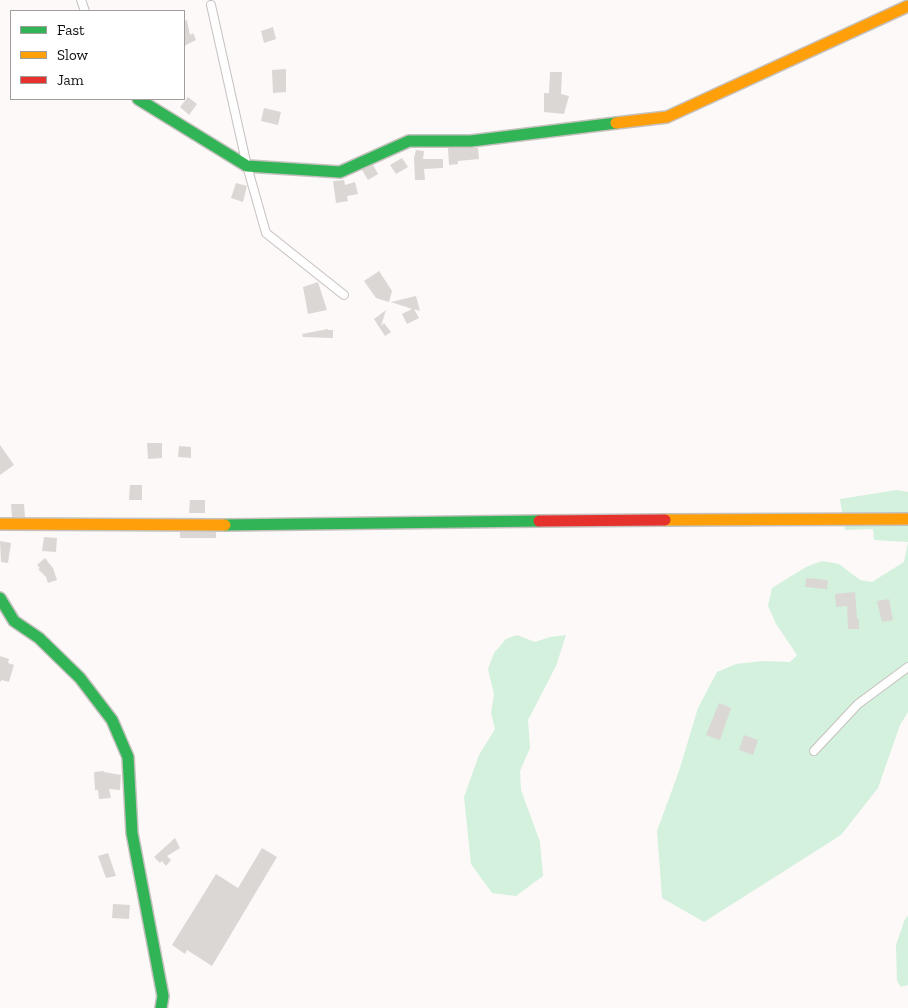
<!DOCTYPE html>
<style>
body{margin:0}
#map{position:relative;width:908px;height:1008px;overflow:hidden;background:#fcf9f8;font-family:"Zilla Slab",serif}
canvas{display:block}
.legend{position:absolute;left:10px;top:10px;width:175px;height:90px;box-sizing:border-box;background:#fff;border:1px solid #9f9e9d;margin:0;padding:6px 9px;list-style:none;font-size:15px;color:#100c0a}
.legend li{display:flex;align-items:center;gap:10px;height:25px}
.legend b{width:25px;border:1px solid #9f9e9d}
</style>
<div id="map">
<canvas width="908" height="1008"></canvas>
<ul class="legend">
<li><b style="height:6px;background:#30b455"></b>Fast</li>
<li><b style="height:6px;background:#ff9f0a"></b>Slow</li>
<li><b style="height:6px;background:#e5322d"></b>Jam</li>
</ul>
</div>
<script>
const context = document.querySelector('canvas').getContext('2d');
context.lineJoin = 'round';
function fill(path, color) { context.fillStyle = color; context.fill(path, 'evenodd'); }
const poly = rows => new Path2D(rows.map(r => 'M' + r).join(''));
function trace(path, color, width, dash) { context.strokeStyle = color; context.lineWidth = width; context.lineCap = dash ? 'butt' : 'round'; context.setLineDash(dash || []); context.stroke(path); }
fill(poly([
 [897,490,908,492,908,542,874,540,873,529,845,530,840,499],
 [908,542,908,712,900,725,878,788,841,835,704,922,662,898,657,831,679,771,698,708,717,672,736,664,763,661,790,662,797,655,776,624,768,606,772,588,806,567,822,561,839,564,860,580,872,582,904,562],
 [517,635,535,642,550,637,566,635,556,666,528,720,530,748,520,771,521,790,540,842,543,876,516,896,492,893,471,864,464,797,479,755,495,729,491,713,494,694,488,669,494,653,506,639],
 [908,916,908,985,901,987,897,981,896,945,905,919]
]), '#d3f1dc');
fill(poly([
 [187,20,190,35,193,33,196,40,184,46,184,21],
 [273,27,276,39,264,43,261,31],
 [286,69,286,92,273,93,272,70],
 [550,72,562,72,561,94,569,96,564,114,544,112,544,93,549,93],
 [188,97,197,104,189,115,180,107],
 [264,108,281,112,278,125,261,121],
 [448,148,478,148,479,159,458,161,458,164,449,165],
 [416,150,424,151,423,159,443,159,443,168,424,169,425,180,415,180,414,158],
 [402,158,408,167,396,174,390,165],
 [373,165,378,174,368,180,362,170],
 [344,180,345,185,355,182,358,194,347,196,348,201,336,203,333,181],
 [236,183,247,186,243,202,231,198],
 [379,271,392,291,389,302,376,298,364,281],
 [318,282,327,310,308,314,303,287],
 [416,296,420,311,414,309,419,318,407,324,402,314,412,309,391,302],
 [386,310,381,326,384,323,391,332,385,336,374,319],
 [328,329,328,330,333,330,333,338,303,337,302,334],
 [147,443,162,443,162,458,148,459],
 [0,445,14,465,0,475],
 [179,446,191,447,191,458,178,457],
 [130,485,142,485,142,500,129,500],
 [190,500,205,500,205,513,189,513],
 [11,504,24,504,25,517,12,517],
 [180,532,216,532,216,538,180,538],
 [44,537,57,538,56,552,42,551],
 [0,541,11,543,8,563,1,562],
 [45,558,53,568,57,580,48,583,46,577,38,569,40,568,37,565],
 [806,578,828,580,827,589,805,587],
 [855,592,857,619,859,619,859,629,848,629,847,606,836,607,835,594],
 [889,599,893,620,882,622,877,601],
 [0,656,9,659,8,663,14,665,9,682,2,680,0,682],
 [719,703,731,708,720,740,706,735],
 [744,735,758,740,753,755,739,750],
 [104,771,104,772,121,775,120,790,109,789,111,798,99,799,98,790,95,790,94,772],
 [175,838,180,848,167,856,171,860,166,866,162,861,160,863,154,857],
 [262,848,277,857,212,966,187,950,185,954,172,945,216,874,238,888],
 [108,853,116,876,106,878,98,856],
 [113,904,130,905,129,919,112,918]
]), '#dbd7d5');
const street = poly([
 [81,0,85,11],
 [211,5,247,166,266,233,344,295],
 [814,751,858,704,908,667]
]);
const fast = poly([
 [138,99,247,166,340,172,409,141,471,141,616,123],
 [225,525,539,521],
 [0,598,14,621,39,638,80,678,112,720,128,757,132,833,163,996,161,1008]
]);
const slow = poly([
 [616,123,667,117,908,6],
 [665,520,908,519],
 [0,524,225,525]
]);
const jam = poly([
 [539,521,665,520]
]);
trace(street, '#c5c1bf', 10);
trace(fast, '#c5c1bf', 14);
trace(slow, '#c5c1bf', 14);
trace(jam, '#c5c1bf', 14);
trace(street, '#fffefe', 8);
trace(fast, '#30b455', 11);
trace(slow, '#ff9f0a', 11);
trace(jam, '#e5322d', 11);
</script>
